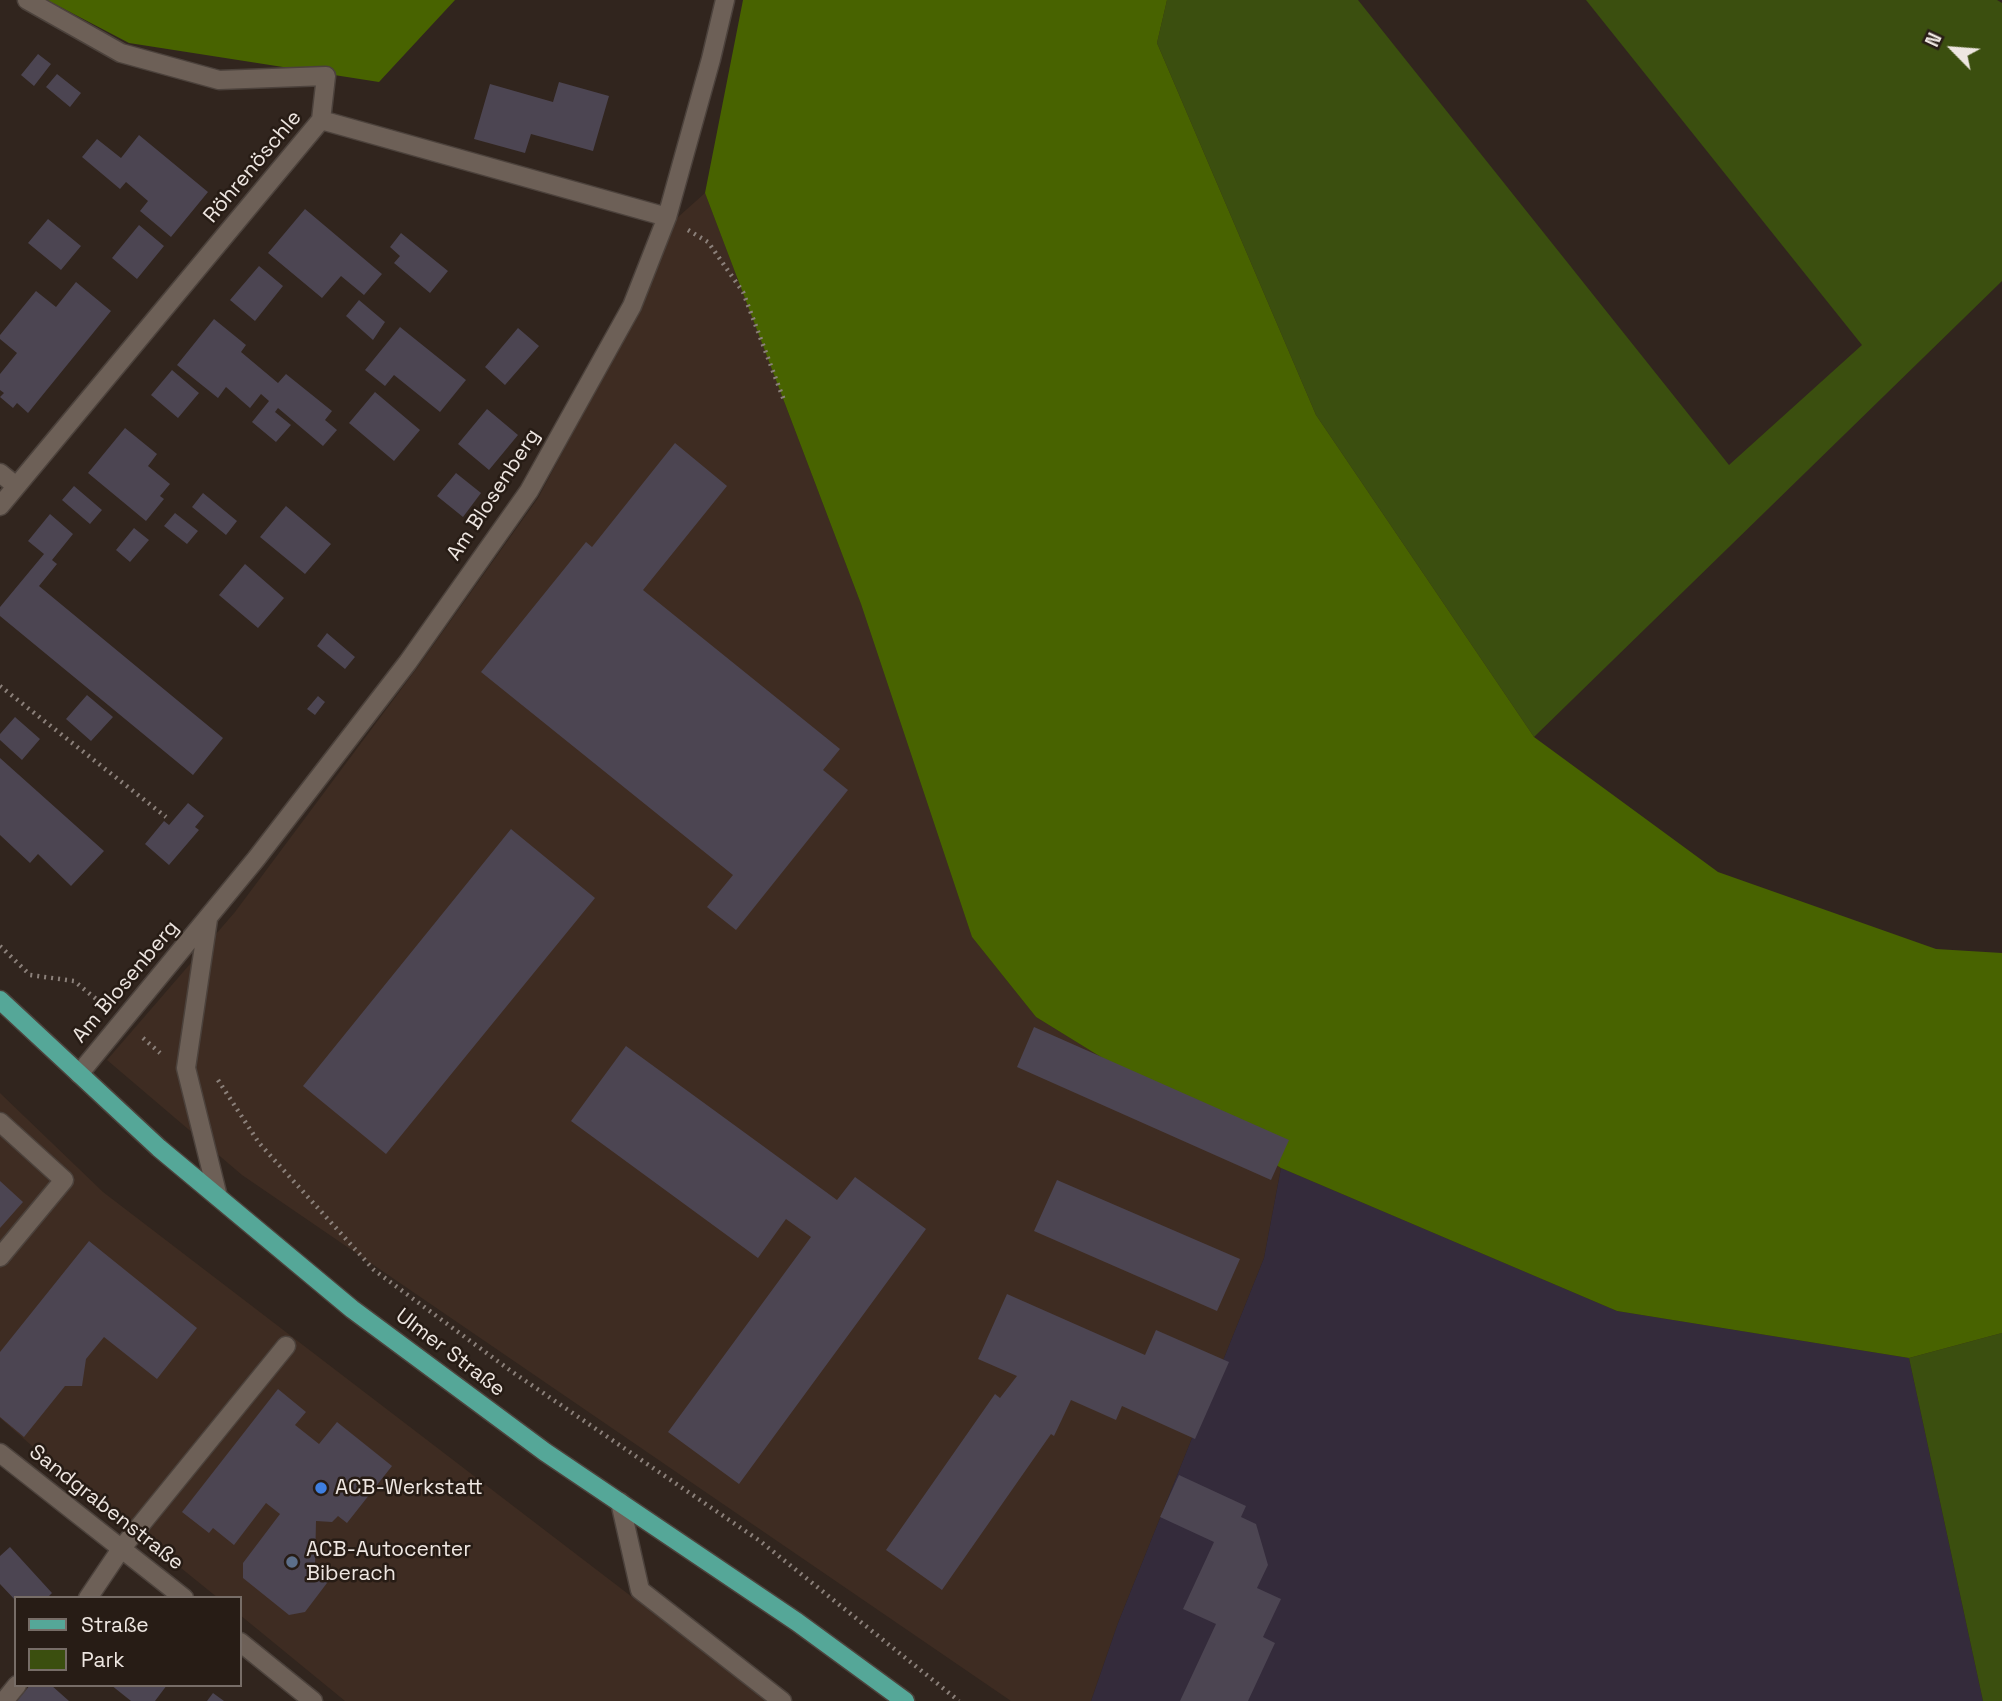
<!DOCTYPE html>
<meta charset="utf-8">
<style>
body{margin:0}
#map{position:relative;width:2002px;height:1701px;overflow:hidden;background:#31251e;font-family:"Space Grotesk",sans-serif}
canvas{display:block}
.legend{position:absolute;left:14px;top:1596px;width:228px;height:91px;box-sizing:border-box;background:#271c15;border:2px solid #776d67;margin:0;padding:9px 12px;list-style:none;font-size:21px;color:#eee6e1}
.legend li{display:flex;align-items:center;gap:14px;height:35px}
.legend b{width:35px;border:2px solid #776d67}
.north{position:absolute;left:1918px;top:14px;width:70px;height:70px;-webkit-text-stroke:5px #271c15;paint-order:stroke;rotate:295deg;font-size:19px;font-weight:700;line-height:28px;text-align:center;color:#eee6e1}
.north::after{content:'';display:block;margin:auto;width:24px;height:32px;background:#eee6e1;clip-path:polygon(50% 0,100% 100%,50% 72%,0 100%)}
</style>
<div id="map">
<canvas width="2002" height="1701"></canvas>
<ul class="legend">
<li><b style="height:9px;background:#55a798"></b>Straße</li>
<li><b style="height:19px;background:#3b4f0f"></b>Park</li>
</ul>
<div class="north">N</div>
</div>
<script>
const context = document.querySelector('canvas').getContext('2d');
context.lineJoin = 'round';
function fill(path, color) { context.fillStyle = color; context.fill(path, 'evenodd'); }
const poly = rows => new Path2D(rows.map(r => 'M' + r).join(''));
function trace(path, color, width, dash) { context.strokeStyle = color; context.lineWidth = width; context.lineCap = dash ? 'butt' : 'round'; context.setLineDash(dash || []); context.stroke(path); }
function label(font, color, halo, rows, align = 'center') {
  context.font = font + ' "Space Grotesk",sans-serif'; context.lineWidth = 5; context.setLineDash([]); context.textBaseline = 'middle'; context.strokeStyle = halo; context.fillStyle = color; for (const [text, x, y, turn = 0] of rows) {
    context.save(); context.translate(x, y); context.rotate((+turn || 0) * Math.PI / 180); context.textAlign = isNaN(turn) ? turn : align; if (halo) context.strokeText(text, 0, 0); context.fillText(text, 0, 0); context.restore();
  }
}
fill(poly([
 [705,193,861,604,972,937,1036,1017,1281,1168,1264,1258,1118,1623,1091,1701,1011,1701,242,1175,107,1060,235,912,417,668,538,498,637,313,677,218],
 [0,1093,103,1192,768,1701,345,1701,240,1615,240,1598,218,1598,55,1466,0,1418]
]), '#3e2c22');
fill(poly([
 [1281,1168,1617,1311,1909,1358,1983,1701,1091,1701,1118,1623,1264,1258]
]), '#342b3b');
fill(poly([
 [1167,0,1358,0,1729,465,1862,345,1586,0,1997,0,2002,3,2002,281,1534,737,1316,415,1157,43],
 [2002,1333,2002,1701,1983,1701,1909,1358]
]), '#3b4f0f');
fill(poly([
 [47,0,455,0,379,82,129,43],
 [743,0,1167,0,1157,43,1316,415,1534,737,1718,872,1936,949,2002,953,2002,1333,1909,1358,1617,1311,1281,1168,1036,1017,972,937,861,604,705,193]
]), '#486300');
fill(poly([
 [38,54,51,64,34,86,21,75],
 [57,74,81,93,70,107,46,87],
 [559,82,609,96,593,151,531,134,525,153,474,139,490,84,553,102],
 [139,135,208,192,171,237,140,211,148,201,126,182,120,189,82,157,97,139,121,158],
 [305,209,382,274,364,295,341,276,322,298,268,253],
 [48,219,81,246,61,270,28,243],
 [139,225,164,246,137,279,112,258],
 [401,233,448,271,430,293,394,263,400,256,390,247],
 [259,266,283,286,255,321,230,300],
 [76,282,111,311,28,413,17,403,13,408,0,397,4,393,0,390,0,374,17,353,0,339,0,335,36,291,56,307],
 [359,300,385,322,373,340,346,316],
 [214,319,246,345,241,352,278,383,286,374,332,411,325,420,337,430,323,446,278,408,275,412,291,425,276,442,252,422,269,401,261,394,250,408,226,387,218,398,177,365],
 [400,327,466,380,440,412,394,375,385,386,365,370],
 [518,328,539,346,505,385,485,367],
 [172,370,199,393,178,418,151,395],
 [375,392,420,430,394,461,349,423],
 [487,409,518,435,489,470,458,444],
 [125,428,157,454,148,466,170,484,160,496,164,499,146,521,88,473],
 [675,443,727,486,643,590,840,749,823,770,848,790,736,930,707,907,733,875,481,672,586,542,592,547],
 [456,473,481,493,463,517,437,496],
 [74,486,102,510,90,524,62,500],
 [203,493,237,521,226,535,192,507],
 [286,506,331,544,305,574,260,537],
 [175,513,198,531,187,544,164,526],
 [50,514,73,534,52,560,57,564,39,586,223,738,193,775,0,616,0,607,44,554,28,541],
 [134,528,149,540,130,562,116,550],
 [245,564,284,598,258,628,219,595],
 [327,633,355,657,345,669,317,646],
 [87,695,113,717,91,741,66,719],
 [318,696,325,702,315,715,307,709],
 [15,717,40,739,22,760,0,740,0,734],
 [0,758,104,851,71,886,38,854,30,863,0,835],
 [188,803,204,816,195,827,199,830,169,865,145,844,164,821,169,825],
 [511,829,595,898,386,1154,303,1086],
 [1034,1027,1289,1140,1271,1180,1017,1067],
 [626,1046,837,1200,855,1177,926,1229,739,1484,668,1432,811,1237,786,1219,758,1258,571,1121],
 [1057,1180,1240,1259,1217,1311,1034,1231],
 [0,1181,23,1202,0,1228],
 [89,1241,197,1328,157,1379,104,1337,86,1359,82,1386,65,1386,24,1437,0,1417,0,1352],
 [1007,1294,1145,1355,1156,1330,1229,1362,1195,1439,1122,1406,1116,1420,1071,1400,1054,1436,1051,1434,942,1590,886,1550,995,1394,1000,1398,1017,1376,978,1359],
 [278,1389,306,1412,295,1425,319,1444,337,1422,392,1466,347,1523,338,1516,332,1522,316,1521,315,1567,330,1579,305,1612,289,1615,243,1578,243,1563,280,1514,266,1503,234,1545,213,1528,209,1533,182,1512],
 [1179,1475,1246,1506,1241,1517,1256,1524,1268,1565,1257,1588,1281,1599,1263,1637,1275,1643,1248,1701,1180,1701,1216,1624,1183,1609,1214,1542,1160,1517],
 [10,1547,52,1593,47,1598,16,1598,16,1601,0,1584,0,1556],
 [30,1685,51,1685,69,1701,17,1701],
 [111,1685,167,1685,155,1701,131,1701],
 [213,1693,224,1701,207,1701]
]), '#4c4552');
const minor = poly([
 [27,0,121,53,219,80,326,76,321,120],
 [0,473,16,486],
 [0,506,321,120,667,217],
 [208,919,186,1068,218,1197],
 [79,1074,256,859,408,662,529,491,632,306,667,217,711,59,725,0],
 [0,1122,64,1180,0,1257],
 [0,1453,184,1598],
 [620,1502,640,1590,782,1701],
 [88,1598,121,1549,286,1346],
 [240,1642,313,1701],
 [4,1701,17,1685]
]);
const major = poly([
 [0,1000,159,1148,352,1309,545,1452,797,1622,905,1701]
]);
trace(minor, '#4c423c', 21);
trace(major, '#4c423c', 21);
trace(poly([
 [688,230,708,242,743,292,785,403],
 [0,686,166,817],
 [0,946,30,975,74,981,101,1003],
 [143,1038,160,1053],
 [218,1080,259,1143,374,1270,511,1371,760,1541,959,1701]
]), '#8b807a', 4.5, [2, 5]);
trace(minor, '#6d6057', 18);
trace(major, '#55a798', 18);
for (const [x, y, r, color] of [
 [321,1488,7,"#3f7fe0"],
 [292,1562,7,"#5c6f8a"]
]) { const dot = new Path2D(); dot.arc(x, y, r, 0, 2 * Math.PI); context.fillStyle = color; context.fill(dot); trace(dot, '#271c15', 2.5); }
label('21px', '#eee6e1', '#271c15', [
 ["Röhrenöschle",253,167,-50],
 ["Am Blosenberg",494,495,-57],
 ["Am Blosenberg",126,982,-50],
 ["Ulmer Straße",450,1353,37],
 ["Sandgrabenstraße",106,1508,38]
]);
label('21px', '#eee6e1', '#271c15', [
 ["ACB-Werkstatt",335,1488],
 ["ACB-Autocenter",306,1550],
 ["Biberach",306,1574]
], 'left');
</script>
